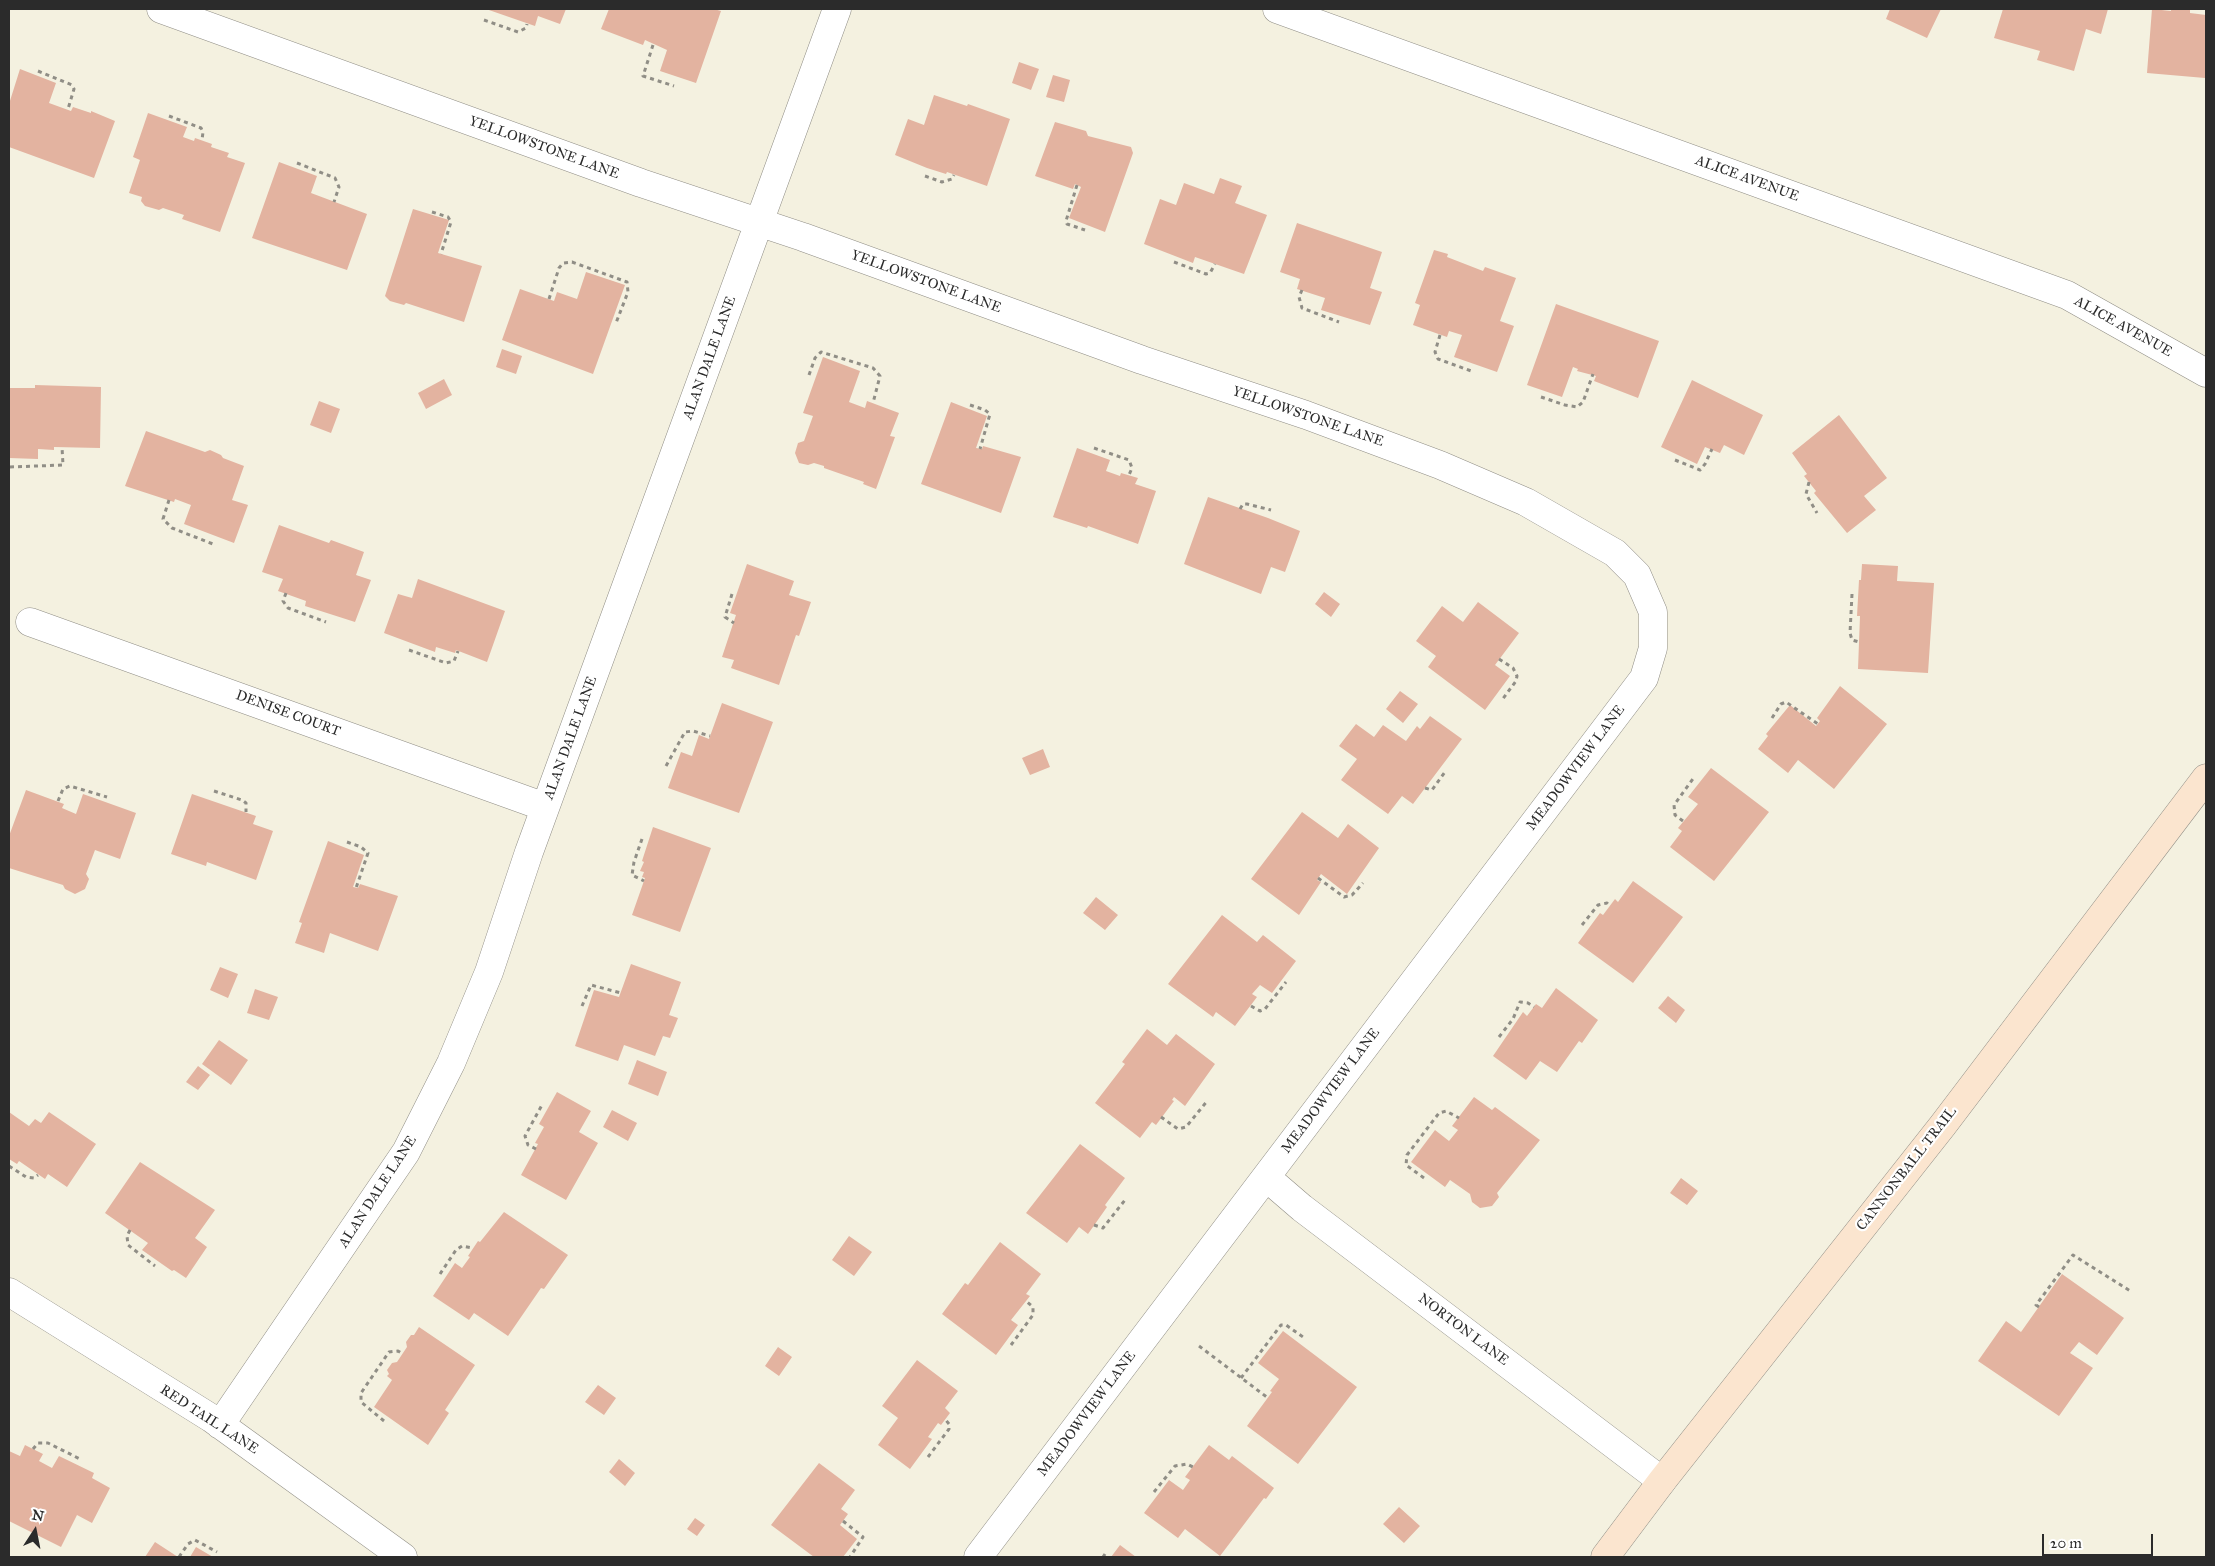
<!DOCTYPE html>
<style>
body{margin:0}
#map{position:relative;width:2215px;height:1566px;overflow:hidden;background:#f4f1e0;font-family:"IM FELL Great Primer",serif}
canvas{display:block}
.frame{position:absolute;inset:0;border:10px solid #2b2b2b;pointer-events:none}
.north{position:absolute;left:10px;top:1506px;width:50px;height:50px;-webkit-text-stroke:4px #fff;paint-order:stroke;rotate:11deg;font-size:14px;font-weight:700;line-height:20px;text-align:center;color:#2b2b2b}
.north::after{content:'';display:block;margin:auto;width:18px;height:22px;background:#2b2b2b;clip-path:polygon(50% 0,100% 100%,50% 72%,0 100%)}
.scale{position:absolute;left:2042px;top:1534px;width:111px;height:22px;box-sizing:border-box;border:2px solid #2b2b2b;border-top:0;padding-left:6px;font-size:15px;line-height:18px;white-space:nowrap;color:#2b2b2b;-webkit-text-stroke:4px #fff;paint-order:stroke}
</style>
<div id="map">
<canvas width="2215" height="1566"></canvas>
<div class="frame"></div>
<div class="north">N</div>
<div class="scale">20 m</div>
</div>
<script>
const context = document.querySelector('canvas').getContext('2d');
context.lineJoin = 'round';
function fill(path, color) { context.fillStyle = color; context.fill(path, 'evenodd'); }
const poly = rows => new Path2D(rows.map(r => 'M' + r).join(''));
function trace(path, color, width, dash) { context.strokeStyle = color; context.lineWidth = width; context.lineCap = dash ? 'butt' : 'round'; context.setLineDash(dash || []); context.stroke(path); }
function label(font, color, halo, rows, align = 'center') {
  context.font = font + ' "IM FELL Great Primer",serif'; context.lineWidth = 4.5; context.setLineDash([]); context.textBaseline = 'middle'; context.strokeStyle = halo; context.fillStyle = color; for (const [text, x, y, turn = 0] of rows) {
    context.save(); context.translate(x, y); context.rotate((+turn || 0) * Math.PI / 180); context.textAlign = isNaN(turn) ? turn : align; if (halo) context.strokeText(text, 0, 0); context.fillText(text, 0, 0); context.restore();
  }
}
fill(poly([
 [486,9,566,9,560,24,538,16,535,26],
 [609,9,714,9,721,11,696,83,660,71,667,50,645,40,643,45,601,29],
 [1890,9,1941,9,1927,38,1886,19],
 [2003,9,2108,9,2101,34,2086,29,2074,71,2037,60,2040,51,1994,38],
 [2152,9,2171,11,2171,9,2190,9,2190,13,2206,15,2205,78,2147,73],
 [1019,62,1039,69,1031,90,1012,83],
 [20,69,56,83,49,103,71,111,73,107,91,113,91,111,115,121,94,178,9,147,9,104],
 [1053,75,1070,80,1064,102,1046,97],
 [934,95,967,106,968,104,1010,119,987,186,947,172,946,174,927,168,895,155,908,119,924,125],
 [148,113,187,127,183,137,194,141,195,138,212,144,211,147,229,153,227,157,245,163,220,232,182,219,184,215,163,208,159,210,145,206,141,201,142,197,129,193,140,160,133,157],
 [1055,122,1086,131,1088,136,1131,147,1133,153,1105,232,1069,218,1081,187,1075,184,1073,189,1035,176],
 [279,162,317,176,311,193,367,214,347,270,252,238],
 [1220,178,1242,186,1235,203,1267,215,1244,274,1195,257,1193,263,1144,244,1160,199,1176,205,1184,183,1214,194],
 [413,209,449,220,438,253,482,266,464,322,406,303,404,305,390,301,385,296],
 [1297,223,1382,252,1370,288,1382,292,1370,325,1321,310,1325,298,1297,289,1300,279,1280,272],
 [1434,250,1448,254,1447,257,1483,271,1485,267,1516,278,1500,321,1514,326,1497,372,1454,357,1462,335,1449,331,1447,337,1413,325,1420,305,1415,303],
 [586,272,625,285,593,374,502,340,520,289,554,301,557,292,577,299],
 [1556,304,1659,341,1638,398,1594,381,1596,376,1577,371,1578,369,1573,367,1562,397,1527,385],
 [502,349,522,356,516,374,496,367],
 [823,357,860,371,849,402,865,408,867,401,899,413,890,436,895,437,876,489,863,484,864,482,824,468,824,466,814,463,808,465,799,463,795,453,798,443,804,441,813,416,803,413],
 [444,379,452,395,426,409,418,393],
 [1692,380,1763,415,1744,455,1724,445,1720,453,1705,447,1697,464,1661,447],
 [35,385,101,387,100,448,54,447,54,450,38,449,38,459,9,458,9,388,35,388],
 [319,401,340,409,331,433,310,425],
 [951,402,987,416,976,448,982,449,983,446,1021,457,1001,513,921,484],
 [1839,415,1887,478,1864,496,1876,510,1847,533,1814,493,1816,491,1804,476,1807,474,1792,453],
 [146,431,205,452,210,450,221,455,223,458,244,466,232,500,248,505,234,543,184,524,191,505,175,499,174,502,125,486],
 [1077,448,1110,460,1106,471,1120,476,1121,473,1138,478,1135,484,1156,491,1138,544,1088,526,1087,528,1053,517],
 [1208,497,1268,518,1300,531,1285,572,1271,567,1261,594,1184,564],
 [279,525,329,543,331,540,364,552,356,575,371,580,355,622,305,606,306,601,278,591,283,579,262,572],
 [747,564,794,581,789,595,811,602,799,636,796,635,779,685,731,668,734,660,722,657,736,615,730,613],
 [1862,564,1898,566,1897,581,1934,583,1928,673,1858,669,1860,616,1857,616,1859,580,1861,580],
 [418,579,505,611,487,662,456,650,455,653,436,647,435,652,384,633,398,594,412,598],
 [1324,592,1340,604,1331,617,1315,604],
 [1478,602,1519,633,1495,665,1510,676,1485,710,1428,667,1436,656,1416,641,1442,606,1463,622],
 [1840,686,1887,724,1834,789,1798,760,1788,773,1758,749,1768,736,1766,734,1790,705,1816,726,1820,721,1817,718],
 [1400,691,1418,704,1403,723,1386,709],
 [722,703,773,722,739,813,668,788,681,752,692,756,699,735,709,739],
 [1430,716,1462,739,1413,804,1402,796,1388,814,1341,780,1357,759,1339,746,1356,724,1374,737,1383,725,1406,741,1417,726,1420,729],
 [1043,749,1050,767,1030,775,1022,758],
 [1711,768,1769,812,1714,881,1670,847,1682,831,1678,828,1698,804,1688,797],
 [26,790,64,804,62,808,76,814,83,794,136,813,120,859,95,850,86,874,89,879,85,889,75,894,65,889,63,885,9,868,9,836],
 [192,794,256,816,253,824,273,831,256,880,207,862,206,866,171,854],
 [1302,812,1338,838,1348,824,1379,848,1347,894,1321,874,1317,880,1321,882,1299,915,1251,879],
 [653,827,711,848,680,932,632,915,645,878,642,877,644,872,640,871,644,862,642,861],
 [328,841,364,855,353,887,358,888,360,884,398,896,378,951,330,933,324,953,295,943,302,923,299,922],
 [1633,881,1683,917,1633,983,1578,943,1600,913,1603,915,1615,899,1618,902],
 [1096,897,1118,915,1105,930,1083,913],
 [1222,915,1257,942,1263,935,1296,961,1272,993,1260,985,1252,994,1257,997,1235,1026,1216,1012,1213,1017,1168,984],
 [631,964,681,982,669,1015,678,1018,670,1038,663,1036,655,1056,624,1045,618,1061,575,1046,594,990,619,997],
 [220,967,238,974,228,998,210,990],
 [1556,988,1598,1020,1582,1043,1579,1041,1557,1072,1540,1061,1526,1080,1493,1056,1523,1012,1527,1016,1536,1004,1542,1008],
 [255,989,278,997,269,1020,247,1013],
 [1668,996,1685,1010,1676,1023,1658,1008],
 [1147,1029,1167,1045,1176,1034,1215,1064,1185,1106,1174,1097,1172,1100,1174,1101,1156,1125,1152,1122,1140,1138,1095,1103,1125,1064,1122,1062],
 [219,1040,248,1060,231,1085,202,1064],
 [637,1060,667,1072,658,1096,628,1084],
 [198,1066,210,1075,198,1090,186,1082],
 [557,1092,591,1111,579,1132,598,1143,566,1200,521,1175,538,1144,535,1143,544,1127,539,1124],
 [1474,1097,1492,1110,1495,1107,1540,1140,1497,1193,1499,1197,1492,1206,1480,1208,1472,1202,1470,1194,1450,1180,1445,1187,1411,1162,1435,1130,1449,1141,1458,1130,1452,1126],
 [612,1110,637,1123,628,1141,603,1127],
 [9,1112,29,1126,35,1119,41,1123,49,1112,96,1144,67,1187,48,1174,45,1179,19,1161,17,1164,9,1159],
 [1080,1144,1125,1178,1105,1205,1107,1207,1088,1234,1079,1227,1067,1243,1026,1213],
 [140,1162,215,1210,195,1238,207,1247,186,1278,174,1270,172,1271,142,1250,148,1243,105,1213],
 [1681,1178,1698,1191,1687,1205,1670,1193],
 [504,1212,568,1255,544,1289,541,1288,508,1336,474,1313,469,1320,433,1296,455,1263,462,1268,470,1257,468,1256,478,1241,480,1242],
 [849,1236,872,1252,854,1276,832,1260],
 [1000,1242,1041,1274,1026,1294,1030,1296,1011,1320,1018,1325,996,1355,942,1314,965,1283,968,1285],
 [2062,1274,2124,1318,2097,1355,2079,1342,2070,1353,2093,1368,2059,1416,1978,1361,2006,1321,2021,1332],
 [419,1327,475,1365,445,1410,449,1413,428,1445,374,1407,392,1380,387,1376,389,1374,387,1370,392,1363,397,1362,407,1347,406,1342,411,1335,414,1335],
 [1283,1331,1357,1387,1298,1464,1247,1426,1272,1392,1270,1391,1279,1379,1258,1363],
 [778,1347,792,1357,779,1376,765,1366],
 [917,1360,958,1391,945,1408,950,1413,941,1425,938,1423,928,1437,932,1439,910,1469,878,1445,898,1418,882,1406],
 [598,1385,616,1398,604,1415,585,1402],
 [25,1445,43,1454,39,1461,52,1468,59,1456,94,1473,92,1478,110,1488,92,1523,77,1515,61,1547,9,1521,9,1451,20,1456],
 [1209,1445,1229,1460,1232,1456,1274,1488,1266,1499,1264,1498,1220,1556,1185,1529,1178,1538,1144,1513,1169,1480,1183,1490,1190,1480,1185,1477],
 [619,1459,635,1473,625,1486,609,1472],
 [819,1463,855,1490,841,1509,848,1514,840,1525,857,1539,843,1557,814,1557,771,1525],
 [1399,1507,1420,1526,1404,1543,1383,1524],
 [695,1518,705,1525,697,1536,687,1529],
 [155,1542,178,1557,145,1557],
 [1120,1545,1136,1557,1111,1557],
 [196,1547,213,1557,190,1557]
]), '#e3b3a0');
const street = poly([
 [161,9,641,183,803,237,1142,360,1306,415,1440,465,1526,502,1615,553,1637,575,1653,612,1653,648,1644,678,978,1557],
 [1277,9,2067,295,2206,373],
 [30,622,545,807],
 [1266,1177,1302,1208,1662,1481],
 [9,1292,211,1418,403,1557],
 [220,1425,406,1152,451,1063,489,972,529,852,837,9]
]);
const secondary = poly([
 [1605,1557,1662,1481,1943,1125,2206,778]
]);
trace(street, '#908e86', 29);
trace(secondary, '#908e86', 29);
trace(poly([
 [484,20,518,32,526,28,527,24],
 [653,45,643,76,674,86],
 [38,71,72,85,74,89,68,109],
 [169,116,201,128,203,132,202,140],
 [297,163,335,178,339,187,334,202],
 [925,176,942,182,952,179,954,175],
 [1077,185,1066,221,1067,224,1085,230],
 [432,212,448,217,451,222,441,254],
 [1174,262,1206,274,1210,273,1215,264],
 [1302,290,1299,297,1302,308,1339,322],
 [549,299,559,268,563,263,572,262,627,282,628,292,616,323],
 [1440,335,1435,352,1438,359,1474,372],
 [809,375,815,358,821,352,873,368,880,376,873,403],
 [1541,397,1565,405,1577,407,1583,402,1593,374],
 [970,405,985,410,990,414,980,449],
 [1094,448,1129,460,1132,468,1129,475],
 [1675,460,1700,470,1705,464,1712,449],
 [10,467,63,465,62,447],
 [1809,482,1806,494,1817,513],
 [169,500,163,519,172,528,213,544],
 [1240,509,1243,504,1247,504,1271,510],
 [286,593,283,601,288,608,326,622],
 [732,594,725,617,734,623],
 [1852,594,1850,633,1852,640,1859,642],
 [409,650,446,663,454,661,458,651],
 [1499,659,1513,668,1517,676,1516,681,1502,700],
 [1772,718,1781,704,1786,702,1818,724],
 [666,766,685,732,693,731,710,736],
 [1425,788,1432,790,1445,772],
 [214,791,242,800,246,803,246,812],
 [58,801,63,789,70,786,107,797],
 [1683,821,1675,815,1674,805,1695,776],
 [642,839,634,862,632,875,644,881],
 [347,842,361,847,368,853,356,888],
 [1318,878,1344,897,1352,895,1363,883],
 [1582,925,1598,905,1607,903,1610,906],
 [582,1006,591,985,621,993],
 [1251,1006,1260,1011,1265,1009,1286,982],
 [1499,1037,1513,1019,1520,1002,1528,1003,1534,1007],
 [1161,1117,1178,1129,1186,1127,1208,1100],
 [536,1149,528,1145,525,1136,542,1105],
 [9,1166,26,1177,34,1178,38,1175],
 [1424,1178,1406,1165,1407,1155,1439,1113,1446,1111,1459,1118],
 [1094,1225,1103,1228,1125,1200],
 [130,1230,127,1236,128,1245,155,1266],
 [440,1274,456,1250,462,1246,472,1248],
 [2039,1307,2036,1305,2073,1255,2132,1292],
 [1011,1345,1033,1315,1033,1307,1026,1301],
 [1199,1346,1268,1398],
 [1241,1378,1281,1325,1286,1325,1303,1337],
 [384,1421,361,1402,361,1393,389,1352,398,1351,403,1354],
 [33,1449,38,1443,48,1443,80,1459],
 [928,1457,949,1429,949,1424,945,1419],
 [1154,1492,1175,1466,1187,1464,1193,1467],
 [843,1521,863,1537,850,1557],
 [179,1557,188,1544,195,1540,217,1552],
 [1103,1557,1105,1554]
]), '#908e86', 3, [4, 4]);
trace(street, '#fff', 28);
trace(secondary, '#fbe5cf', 28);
label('14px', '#2b2b2b', '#fff', [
 ["YELLOWSTONE LANE",544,148,20],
 ["ALICE AVENUE",1747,179,20],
 ["YELLOWSTONE LANE",926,282,20],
 ["ALICE AVENUE",2123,327,29],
 ["ALAN DALE LANE",710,358,-70],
 ["YELLOWSTONE LANE",1308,417,19],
 ["DENISE COURT",288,714,20],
 ["ALAN DALE LANE",571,738,-70],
 ["MEADOWVIEW LANE",1576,768,-53],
 ["MEADOWVIEW LANE",1331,1091,-53],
 ["CANNONBALL TRAIL",1907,1169,-52],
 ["ALAN DALE LANE",378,1192,-57],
 ["NORTON LANE",1463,1330,37],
 ["MEADOWVIEW LANE",1087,1414,-53],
 ["RED TAIL LANE",209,1420,33]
]);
</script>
